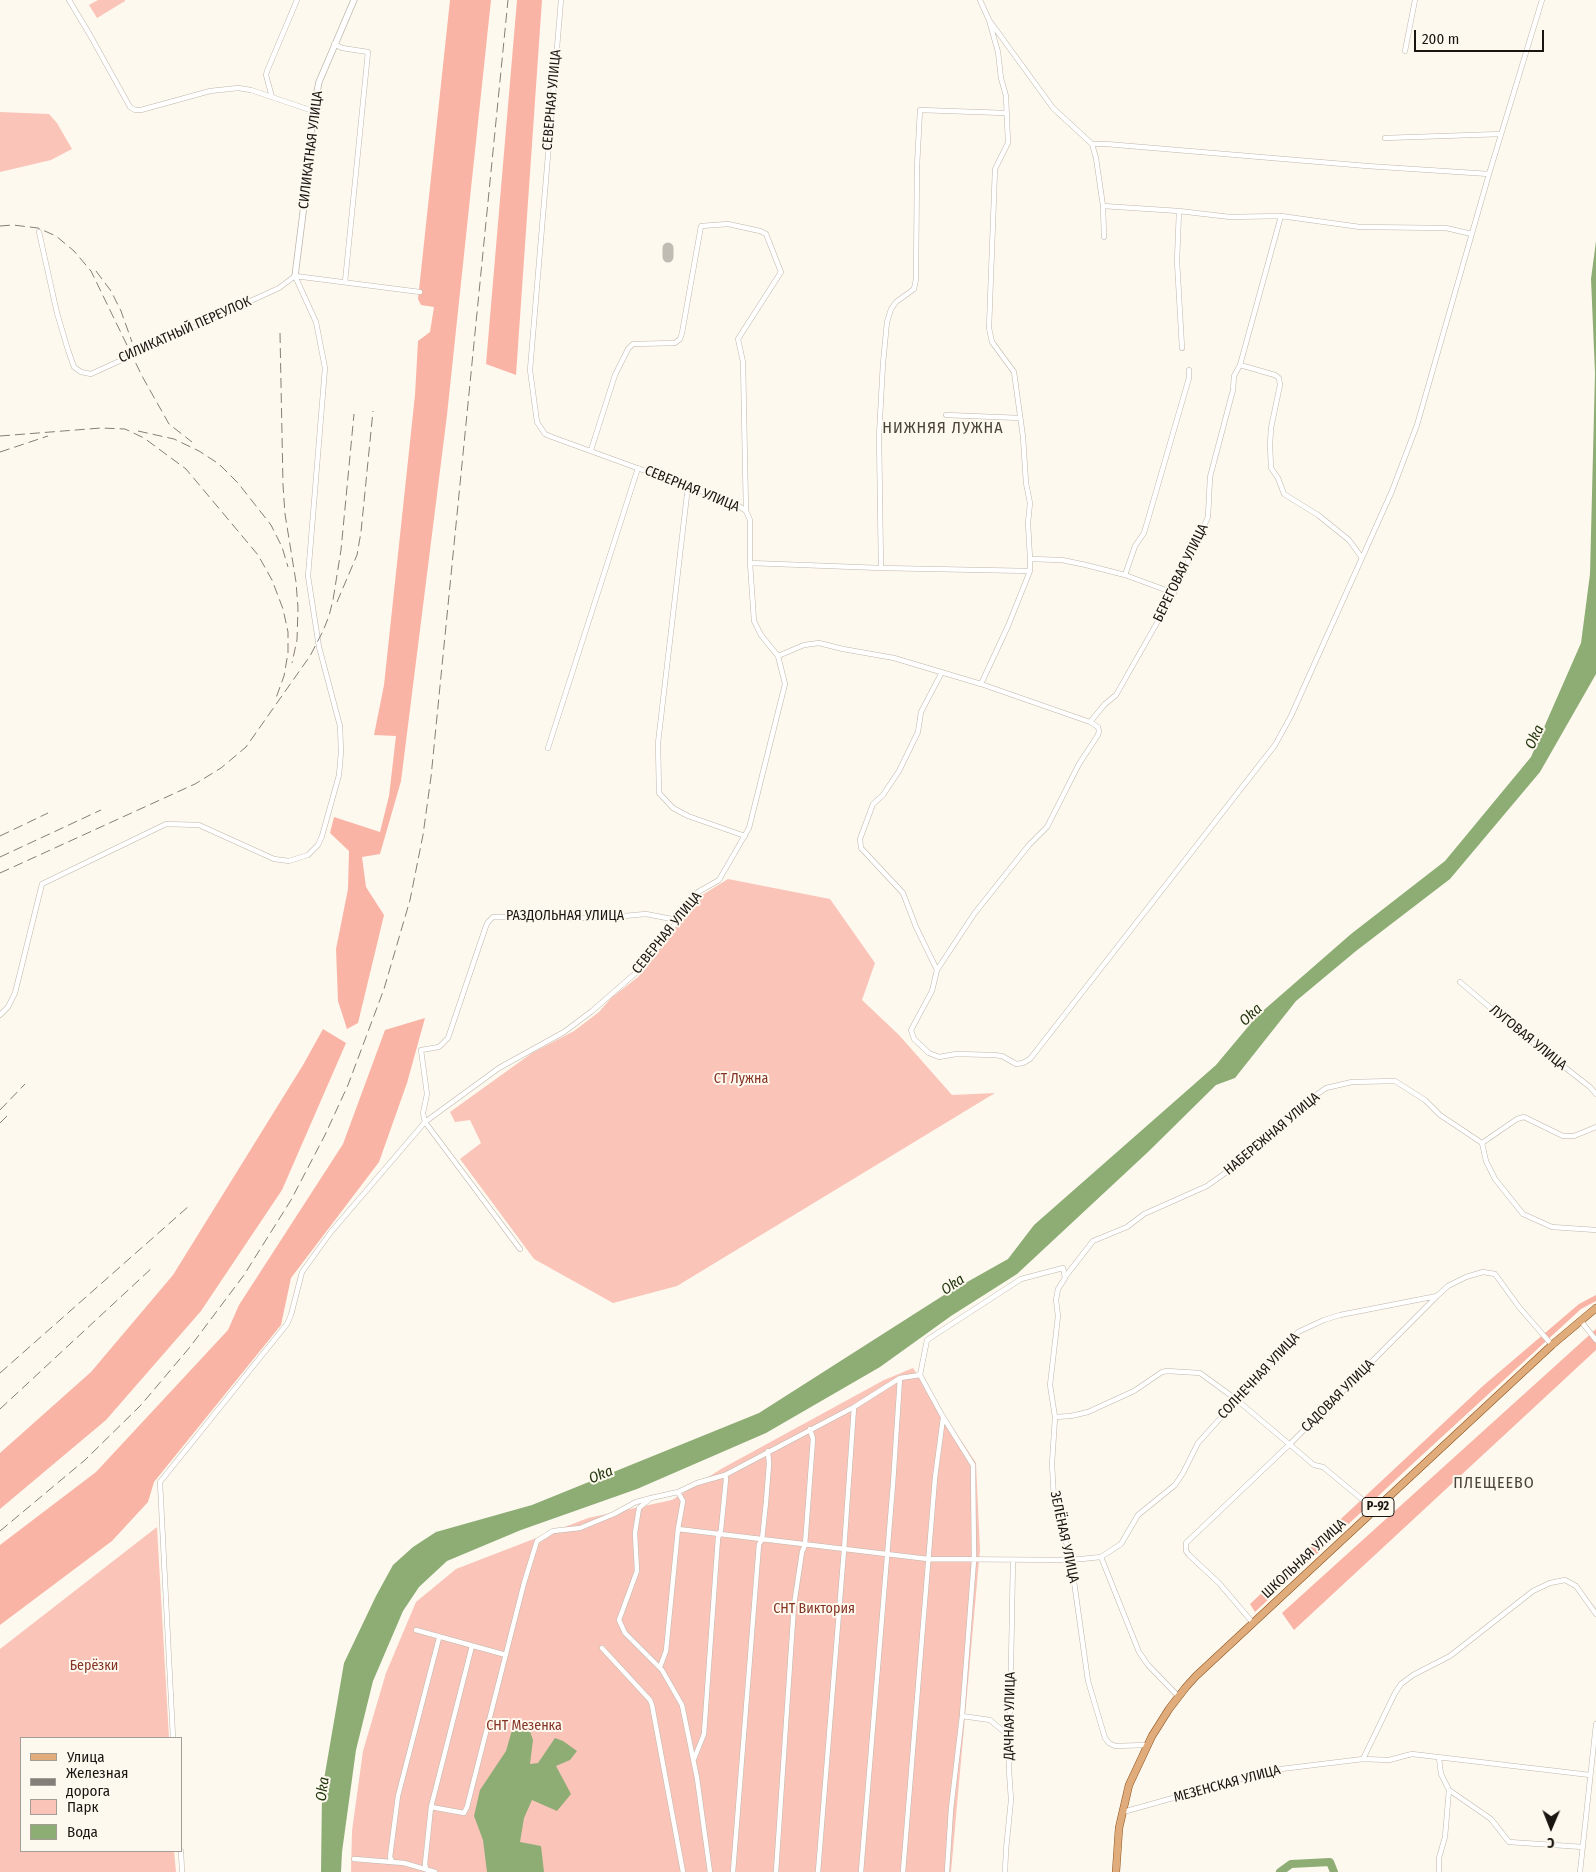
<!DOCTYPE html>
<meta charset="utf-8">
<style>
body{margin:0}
#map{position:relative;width:1596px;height:1872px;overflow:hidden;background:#fef9ef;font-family:"Fira Sans Condensed",sans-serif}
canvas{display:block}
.legend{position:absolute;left:20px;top:1737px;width:162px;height:115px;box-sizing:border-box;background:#fef9ef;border:1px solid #a29e97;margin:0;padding:6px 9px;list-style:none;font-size:15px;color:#191612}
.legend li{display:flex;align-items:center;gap:10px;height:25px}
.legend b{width:25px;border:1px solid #a29e97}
.north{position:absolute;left:1526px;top:1802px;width:50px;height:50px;-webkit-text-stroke:4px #fef9ef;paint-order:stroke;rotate:181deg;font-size:14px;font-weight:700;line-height:20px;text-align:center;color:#191612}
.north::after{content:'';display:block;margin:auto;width:18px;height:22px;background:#191612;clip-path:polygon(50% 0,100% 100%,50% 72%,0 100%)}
.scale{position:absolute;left:1414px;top:30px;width:130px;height:22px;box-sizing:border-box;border:2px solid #191612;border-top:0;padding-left:6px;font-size:15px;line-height:18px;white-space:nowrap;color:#191612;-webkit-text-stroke:4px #fef9ef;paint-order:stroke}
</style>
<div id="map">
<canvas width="1596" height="1872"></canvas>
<ul class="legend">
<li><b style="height:6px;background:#e0ac7b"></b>Улица</li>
<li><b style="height:6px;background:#837f78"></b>Железная дорога</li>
<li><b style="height:14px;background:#fac4b9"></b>Парк</li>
<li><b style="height:14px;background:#8dad75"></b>Вода</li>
</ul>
<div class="north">С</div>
<div class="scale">200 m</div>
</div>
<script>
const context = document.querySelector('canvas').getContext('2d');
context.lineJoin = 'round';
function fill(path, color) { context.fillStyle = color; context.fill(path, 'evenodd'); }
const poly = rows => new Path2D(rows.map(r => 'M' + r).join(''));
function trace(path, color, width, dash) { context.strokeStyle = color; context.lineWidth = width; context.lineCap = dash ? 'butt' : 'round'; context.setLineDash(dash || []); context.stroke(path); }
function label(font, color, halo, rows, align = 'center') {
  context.font = font + ' "Fira Sans Condensed",sans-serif'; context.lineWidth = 4; context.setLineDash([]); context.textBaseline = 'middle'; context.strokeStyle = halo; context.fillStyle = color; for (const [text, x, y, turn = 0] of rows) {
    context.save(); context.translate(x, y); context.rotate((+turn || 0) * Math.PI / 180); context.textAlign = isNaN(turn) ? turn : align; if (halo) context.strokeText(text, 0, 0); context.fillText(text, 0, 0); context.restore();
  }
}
fill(poly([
 [98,0,125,0,125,1,97,18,89,5],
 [0,112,49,114,57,123,72,149,51,160,0,172],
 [728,879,830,899,875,963,862,1000,899,1035,952,1095,995,1093,677,1286,613,1303,534,1259,460,1159,481,1143,470,1120,455,1122,450,1112,532,1053,574,1031,599,1012,611,998,638,977,699,897],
 [913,1368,976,1463,980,1550,951,1872,351,1872,352,1831,363,1751,386,1673,416,1602,456,1569,588,1518,672,1500,721,1469,884,1380],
 [157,1527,169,1738,21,1738,21,1851,174,1851,176,1872,0,1872,0,1649]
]), '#fac4b9');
fill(poly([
 [450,0,491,0,447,415,401,781,380,854,362,857,366,887,384,915,358,1023,347,1029,338,1001,336,949,348,889,349,851,330,833,334,817,380,832,389,796,396,736,374,735,384,685,415,395,418,341,430,332,434,307,421,305,418,299],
 [517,0,542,0,516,375,486,364],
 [425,1018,407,1083,379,1162,291,1278,281,1325,154,1482,148,1502,112,1541,0,1625,0,1545,96,1472,228,1330,239,1305,343,1144,385,1030],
 [323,1029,346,1043,282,1190,201,1311,106,1420,0,1509,0,1453,91,1372,173,1275,303,1065],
 [1596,1295,1596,1301,1581,1309,1407,1469,1255,1612,1250,1604,1484,1385,1579,1304],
 [1596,1329,1596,1350,1294,1630,1282,1613]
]), '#fab4a5');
fill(poly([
 [1596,241,1596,674,1540,772,1450,879,1356,951,1296,1001,1235,1078,1216,1085,1148,1152,1017,1274,951,1316,880,1367,766,1433,637,1489,521,1530,447,1561,419,1587,403,1611,373,1681,356,1750,342,1852,341,1872,321,1872,322,1791,344,1663,376,1596,393,1565,413,1547,436,1532,532,1505,759,1413,944,1295,1008,1259,1034,1225,1216,1065,1257,1016,1351,934,1445,861,1531,757,1581,643,1590,574,1595,373,1591,279],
 [528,1726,533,1740,530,1764,538,1763,555,1738,563,1741,577,1751,570,1760,556,1766,571,1794,557,1811,532,1800,524,1818,520,1842,541,1846,544,1872,487,1872,483,1840,474,1816,480,1790,506,1751,512,1730]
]), '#8dad75');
trace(poly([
 [1280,1872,1291,1864,1330,1862,1334,1872]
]), '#8dad75', 8);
trace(poly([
 [668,257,668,248]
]), '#c0bcb4', 11);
const minor = poly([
 [69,0,90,35,130,107,135,110,141,110,210,91,238,88,251,90,313,111],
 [980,0,989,20,1053,108,1092,144,1096,158,1103,206,1104,237],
 [334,44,342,48,368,52,345,282],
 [1405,51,1415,0],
 [272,97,266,75,267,71,297,0],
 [1385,138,1501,134],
 [1092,144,1106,144,1367,166,1489,174],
 [1103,206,1179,211,1230,217,1281,216,1360,227,1446,228,1472,234],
 [1179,211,1177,261,1182,348],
 [39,232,57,313,68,350,74,367,81,372,91,374,279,288,295,276],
 [295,276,420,292],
 [1240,365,1281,216],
 [946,415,1020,418],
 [591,450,615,375,628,349,633,344,675,343,680,339,682,333,701,226,728,224,760,231,766,234,781,272,738,339,743,362,746,511],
 [688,486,658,743,659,793,673,808,688,816,745,836],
 [1030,559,1062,560,1086,565,1125,575,1174,593],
 [750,563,881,568,1030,571],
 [881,568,879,436,883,363,887,322,891,309,896,302,914,289,916,279,917,166,920,110,1005,113],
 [1125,575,1135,546,1144,533,1189,378,1189,370],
 [778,656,804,645,819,643,843,649,894,658,981,684,1090,722,1098,727,1099,731,1098,735,1079,764,1047,827,1029,845,974,914,937,970,932,991,911,1030,914,1039,929,1053,939,1057,956,1054,994,1055,1002,1056,1016,1064,1023,1063,1030,1059,1275,745,1291,716,1392,491,1417,425,1489,174,1542,0],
 [981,684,1008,626,1030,571,1030,559,1028,523,1030,503,1026,483,1023,437,1014,372,992,342,989,328,995,169,1008,143,1006,96,1001,78,998,52,989,20],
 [1090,722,1105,704,1116,695,1174,593,1208,517,1210,477,1233,390,1234,376,1240,365,1275,375,1279,378,1280,385,1271,428,1270,445,1271,468,1278,478,1284,494,1318,515,1349,540,1362,558],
 [548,748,638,468],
 [937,970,916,927,903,893,861,848,860,839,873,804,883,795,899,771,918,732,921,712,942,672],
 [1460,982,1513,1027,1590,1087,1596,1094],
 [0,1015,8,1007,15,993,42,884,166,824,199,825,274,859,289,861,308,855,318,845,322,836,339,775,341,752,340,726,319,647,308,576,325,368,316,322,295,276],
 [1482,1143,1517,1119,1524,1117,1563,1136,1574,1136,1596,1127],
 [520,1249,425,1122,423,1113,427,1094,421,1050,439,1047,448,1038,486,926,488,922,493,917,601,918,646,914,677,920],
 [1065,1277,1093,1241,1127,1227,1144,1214,1207,1186,1235,1166,1240,1157,1296,1109,1326,1088,1352,1082,1395,1081,1425,1100,1440,1115,1482,1143,1486,1161,1495,1179,1523,1214,1552,1227,1596,1230],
 [1580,1320,1596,1340],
 [1055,1417,1071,1416,1088,1412,1134,1391,1162,1372,1167,1371,1200,1373,1237,1400,1314,1465,1323,1467,1375,1510],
 [678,1492,651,1498,639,1508,635,1533,637,1571,619,1620,625,1633,662,1670,682,1705,697,1778,710,1872],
 [678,1529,928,1559,1071,1560,1101,1557,1121,1544,1138,1515,1175,1485,1183,1473,1198,1443,1298,1332,1324,1320,1340,1315,1437,1296],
 [1101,1557,1139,1652,1148,1665,1178,1696],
 [1253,1623,1219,1583,1189,1555,1186,1551,1186,1543,1290,1444,1437,1296,1448,1286,1466,1277,1483,1272,1495,1274,1519,1307,1552,1345],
 [416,1630,506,1655],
 [602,1648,650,1700,652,1705,683,1872],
 [660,1667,666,1651,678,1529,683,1501,678,1492,697,1483,725,1475,854,1407,900,1378,920,1375],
 [962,1716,990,1720,1009,1736],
 [173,1738,160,1482,287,1324,291,1315,302,1272,331,1232,425,1122,499,1068,564,1032,592,1011,638,971,654,953,698,892,719,880,749,828,785,684,778,656,761,635,754,621,750,563,750,520,746,511,736,504,552,437,545,434,537,422,530,370,561,0],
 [1439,1758,1441,1774,1449,1790,1491,1819,1509,1842,1583,1847],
 [694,1759,704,1734,718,1538,721,1530,726,1479,725,1475],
 [1363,1759,1395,1693,1401,1684,1413,1675,1450,1656,1533,1591,1550,1583,1565,1580,1576,1586,1596,1614],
 [431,1807,464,1813,467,1807,524,1583,537,1541,553,1531,580,1528,614,1514,636,1502,651,1498],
 [1123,1812,1273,1770,1363,1759,1389,1760,1412,1754,1590,1775],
 [181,1851,182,1872],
 [354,1859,404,1863,435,1872],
 [392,1861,390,1857,398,1796,439,1638],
 [426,1869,425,1864,431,1807,472,1646],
 [733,1872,759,1544,762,1540,766,1502,769,1464,768,1451],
 [776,1872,794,1605,802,1552,805,1545,813,1439,810,1429],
 [818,1872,844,1550,854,1407],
 [861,1872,893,1484,900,1378],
 [903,1872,935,1478,943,1418],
 [947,1872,951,1809,962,1716,974,1560,973,1465,943,1417,920,1375,927,1340,1021,1279,1063,1268,1065,1278,1058,1289,1056,1300,1058,1316,1050,1385,1055,1417,1052,1464,1054,1499,1071,1560,1088,1681,1105,1738,1109,1743,1115,1746,1146,1745],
 [1005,1872,1006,1850,1011,1800,1009,1770,1013,1560],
 [1439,1872,1439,1858,1445,1837,1449,1790],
 [1580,1872,1596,1724]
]);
const tertiary = poly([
 [295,276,307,181,313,111,319,82,354,0]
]);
const primary = poly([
 [1116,1872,1119,1828,1129,1785,1152,1736,1169,1709,1186,1687,1196,1676,1552,1345,1596,1308]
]);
trace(minor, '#beb7ab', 5.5);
trace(tertiary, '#beb7ab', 7);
trace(primary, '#8d531d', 8);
trace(minor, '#fff', 4.5);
trace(tertiary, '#fff', 5.5);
trace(primary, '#e0ac7b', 7);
trace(poly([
 [0,226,13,225,38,228,56,236,74,251,91,271,142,376,169,424,192,442],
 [96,271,111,291,121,311,132,342],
 [280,333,283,485,285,514,296,582,298,608,297,640,292,663],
 [138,431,174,439,199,451,219,464,238,483,271,525,282,547,288,567],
 [0,436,101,428,125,429,144,438,186,469,258,555,272,580,283,609,288,632,288,653,284,676,276,698],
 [0,452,48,436],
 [337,602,357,555,361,532,373,411],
 [0,836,48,813],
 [0,857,101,810],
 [0,873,195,784,221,768,246,747,310,656,323,631,329,616,333,600,341,550,354,414],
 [0,1110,25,1084],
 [0,1123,7,1116],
 [0,1373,189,1206],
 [0,1409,153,1267],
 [0,1531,85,1460,141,1405,190,1347,244,1275,291,1200,325,1135,348,1085,384,989,410,900,423,835,431,777,508,0]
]), '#837f78', 1, [10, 5]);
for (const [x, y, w] of [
 [1378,1507,32]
]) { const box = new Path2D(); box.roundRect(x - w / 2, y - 9.5, w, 19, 4); context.fillStyle = '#fef9ef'; context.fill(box); trace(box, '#191612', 1); }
label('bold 12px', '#191612', null, [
 ["Р-92",1378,1507]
]);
label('14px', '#191612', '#fef9ef', [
 ["СЕВЕРНАЯ УЛИЦА",552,100,-85],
 ["СИЛИКАТНАЯ УЛИЦА",311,150,-83],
 ["СИЛИКАТНЫЙ ПЕРЕУЛОК",185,330,-24],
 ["СЕВЕРНАЯ УЛИЦА",692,489,22],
 ["БЕРЕГОВАЯ УЛИЦА",1181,573,-64],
 ["РАЗДОЛЬНАЯ УЛИЦА",565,916],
 ["СЕВЕРНАЯ УЛИЦА",667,933,-51],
 ["ЛУГОВАЯ УЛИЦА",1528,1038,39],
 ["НАБЕРЕЖНАЯ УЛИЦА",1272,1134,-40],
 ["СОЛНЕЧНАЯ УЛИЦА",1259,1376,-47],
 ["САДОВАЯ УЛИЦА",1338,1396,-45],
 ["ЗЕЛЁНАЯ УЛИЦА",1064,1537,78],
 ["ШКОЛЬНАЯ УЛИЦА",1304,1559,-43],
 ["ДАЧНАЯ УЛИЦА",1010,1716,-89],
 ["МЕЗЕНСКАЯ УЛИЦА",1227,1784,-15]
]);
label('14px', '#843324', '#fef9ef', [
 ["СТ Лужна",741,1079],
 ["СНТ Виктория",814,1609],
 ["Берёзки",94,1666],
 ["СНТ Мезенка",524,1726]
]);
label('italic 15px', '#22360e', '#fef9ef', [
 ["Oka",1535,737,-65],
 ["Oka",1251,1015,-44],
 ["Oka",953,1285,-34],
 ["Oka",601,1475,-22],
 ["Oka",323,1789,-82]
]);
context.letterSpacing = '1px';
label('16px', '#4a453b', '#fef9ef', [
 ["НИЖНЯЯ ЛУЖНА",943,429],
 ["ПЛЕЩЕЕВО",1494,1484]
]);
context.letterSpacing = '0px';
</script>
